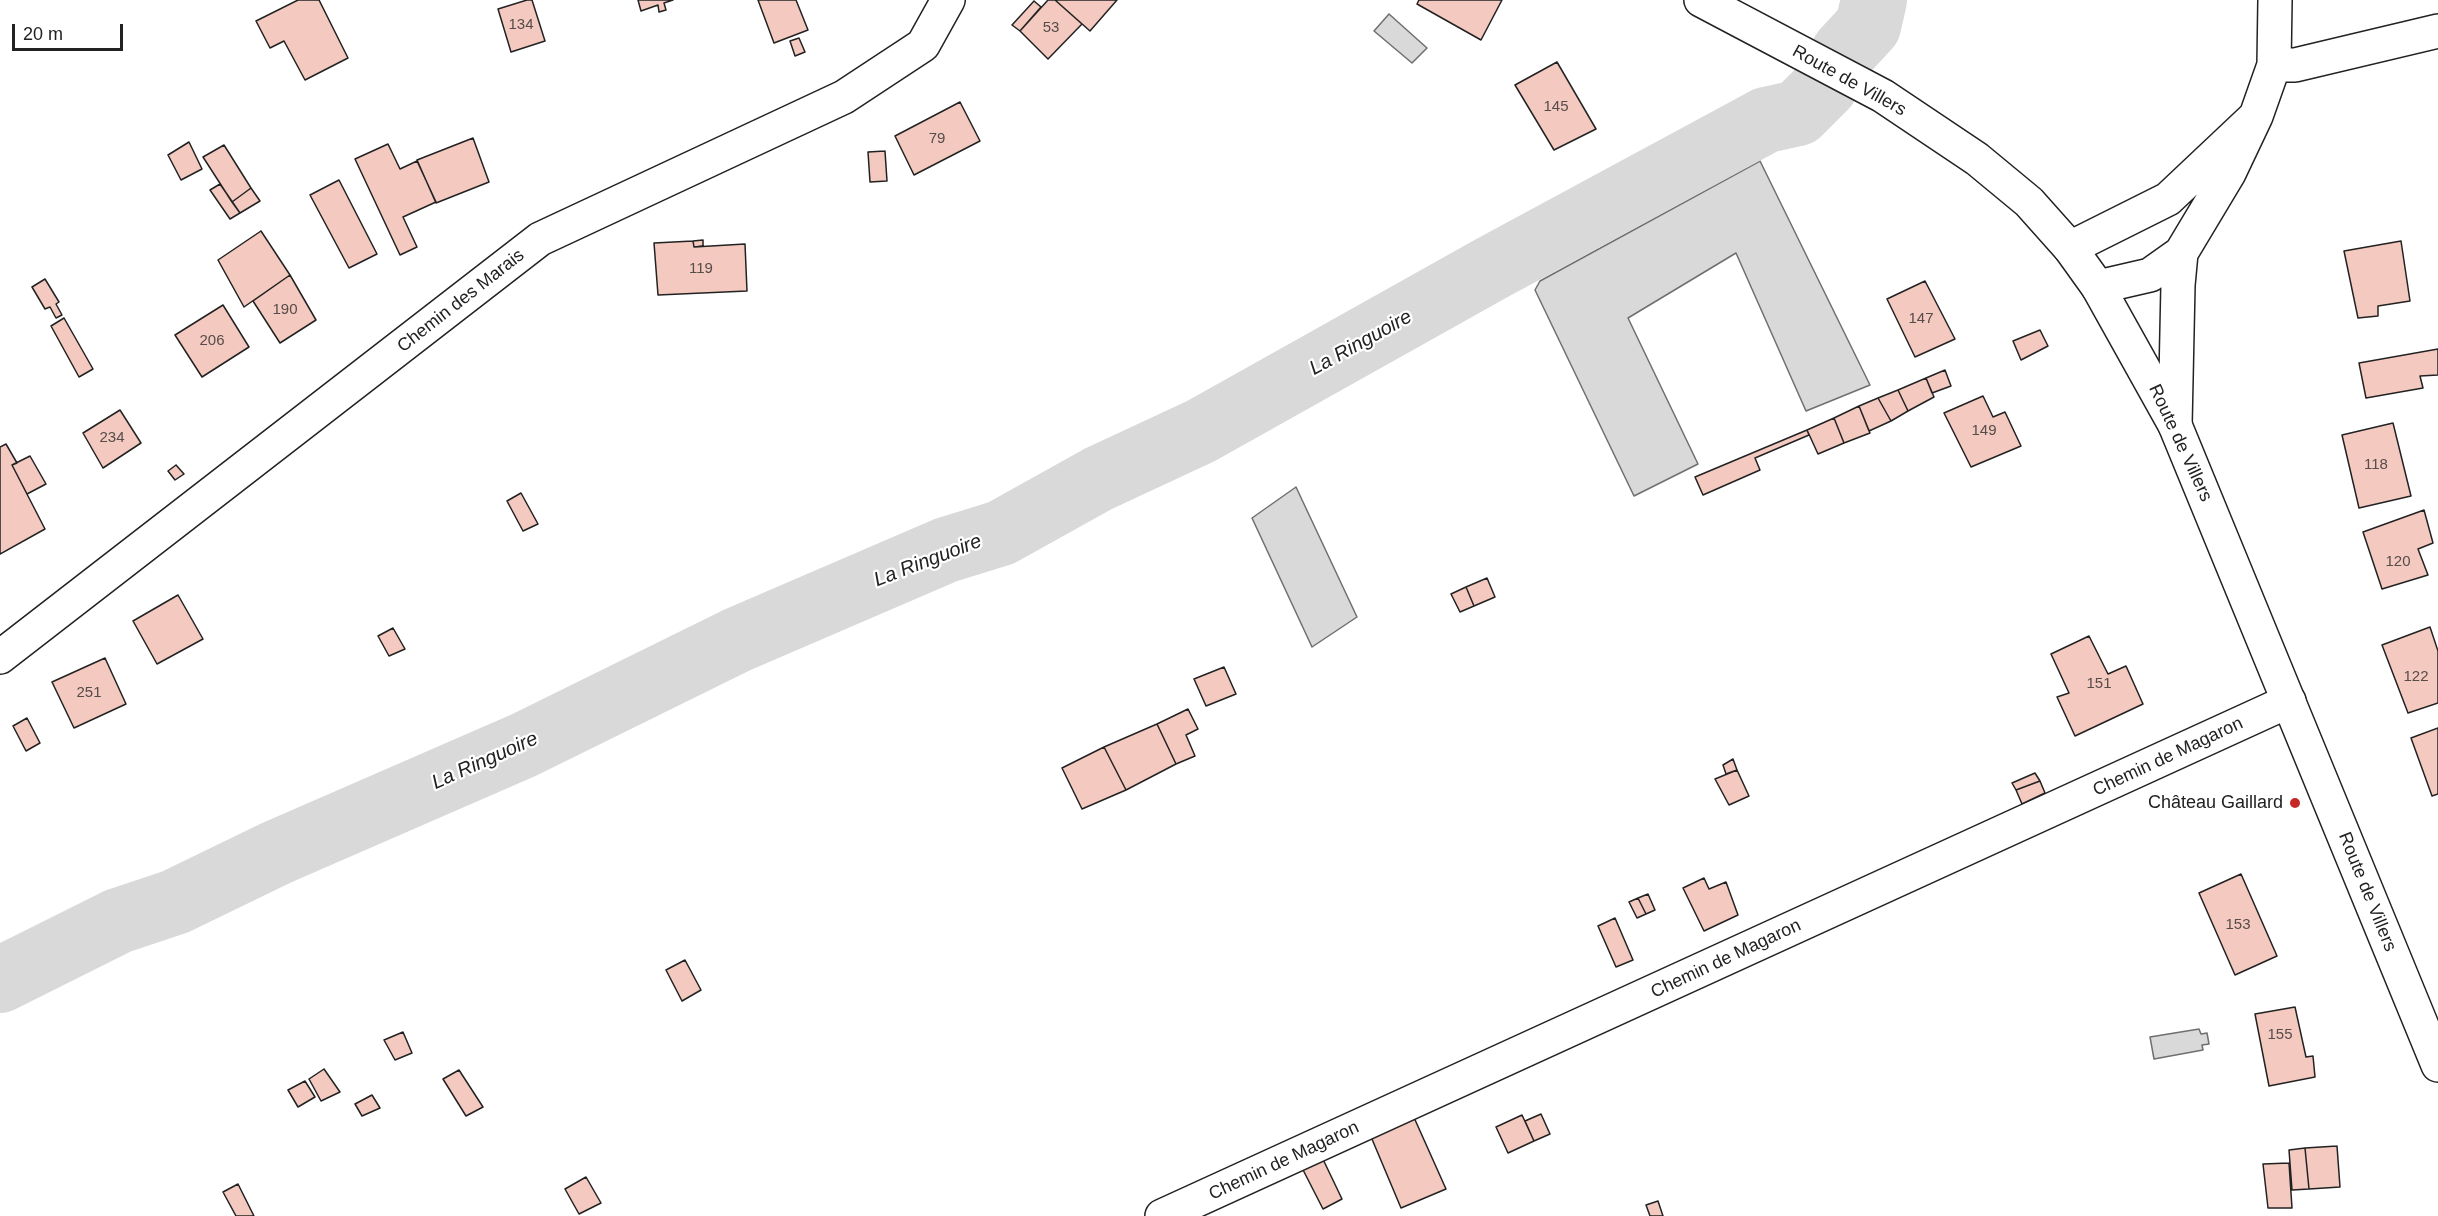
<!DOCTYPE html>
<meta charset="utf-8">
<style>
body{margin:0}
#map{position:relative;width:2438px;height:1216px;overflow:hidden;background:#fff;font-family:Arial,sans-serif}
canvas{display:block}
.scale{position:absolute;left:12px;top:24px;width:111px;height:27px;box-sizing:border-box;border:3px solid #222;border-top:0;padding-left:8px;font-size:18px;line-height:21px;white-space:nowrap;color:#222;-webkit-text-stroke:4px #fff;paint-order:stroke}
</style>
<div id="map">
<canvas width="2438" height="1216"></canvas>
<div class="scale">20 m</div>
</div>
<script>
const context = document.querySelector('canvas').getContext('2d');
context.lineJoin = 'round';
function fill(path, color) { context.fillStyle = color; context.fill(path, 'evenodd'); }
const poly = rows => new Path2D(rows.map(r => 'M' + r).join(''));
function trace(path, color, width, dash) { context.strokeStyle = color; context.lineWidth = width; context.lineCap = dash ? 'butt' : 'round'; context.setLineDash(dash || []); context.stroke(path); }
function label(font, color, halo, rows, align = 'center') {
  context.font = font + ' Arial,sans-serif'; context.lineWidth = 4.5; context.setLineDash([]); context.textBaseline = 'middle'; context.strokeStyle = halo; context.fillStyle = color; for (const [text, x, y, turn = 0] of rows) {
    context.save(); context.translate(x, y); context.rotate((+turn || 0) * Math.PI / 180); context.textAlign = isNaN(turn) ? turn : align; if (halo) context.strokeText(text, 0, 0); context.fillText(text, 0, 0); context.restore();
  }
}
const water = poly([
 [1389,14,1427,48,1412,63,1374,31,1389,14],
 [1760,161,1870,385,1806,411,1736,253,1628,318,1698,464,1634,496,1535,290,1540,281,1760,161],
 [1296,487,1357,617,1312,647,1252,518,1296,487],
 [2199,1029,2201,1034,2207,1033,2209,1044,2202,1045,2203,1050,2154,1059,2150,1037,2199,1029]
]);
fill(water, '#d9d9d9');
trace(water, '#6f6f6f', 1.5);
trace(poly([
 [1844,52,1868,26,1874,0],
 [0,980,118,921,175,902,276,853,524,745,737,640,946,550,1001,533,1098,479,1201,431,1492,268,1766,120,1798,113,1825,86]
]), '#d9d9d9', 66);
const building = poly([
 [298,0,319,0,348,58,305,80,284,41,270,48,256,21,298,0],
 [527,0,532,0,545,41,511,52,498,9,527,0],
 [638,0,673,0,664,3,666,10,659,12,658,5,641,11,638,0],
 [758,0,796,0,808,30,774,43,758,0],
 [1048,0,1055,0,1082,24,1048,59,1020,31,1048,0],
 [1055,0,1117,0,1090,31,1055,0],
 [1419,0,1502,0,1481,40,1417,4,1419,0],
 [1034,1,1041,7,1020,31,1012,25,1034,1],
 [799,38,805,52,795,56,790,41,799,38],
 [1557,62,1596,129,1554,150,1515,85,1557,62],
 [960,102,980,141,914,175,895,136,960,102],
 [473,138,489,182,436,203,417,160,473,138],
 [189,142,202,169,181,180,168,155,189,142],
 [388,144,400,169,417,161,436,202,403,217,417,247,400,255,355,159,388,144],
 [224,145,251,188,232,202,203,157,224,145],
 [885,151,887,181,870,182,868,152,885,151],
 [339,180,377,254,349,268,310,195,339,180],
 [220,184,240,213,230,219,210,190,220,184],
 [251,188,260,201,240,213,232,202,251,188],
 [261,231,290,275,244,307,218,260,261,231],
 [703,240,703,246,694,247,693,241,703,240],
 [693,241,694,247,745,244,747,291,658,295,654,243,693,241],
 [2401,241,2410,301,2378,306,2378,316,2358,318,2344,251,2401,241],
 [290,275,316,320,280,343,253,301,290,275],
 [45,279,59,302,56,304,62,315,56,318,50,307,45,309,32,287,45,279],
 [1925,281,1955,339,1915,357,1887,299,1925,281],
 [223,305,249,347,202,377,175,335,223,305],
 [64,318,93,369,79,377,51,326,64,318],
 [2040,330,2048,346,2021,360,2013,341,2040,330],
 [2438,349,2438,375,2420,376,2423,388,2366,398,2359,363,2438,349],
 [1945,370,1951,386,1932,393,1926,378,1945,370],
 [1926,378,1934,397,1908,411,1898,390,1926,378],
 [1898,390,1908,411,1891,421,1878,398,1898,390],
 [1983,396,1993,417,2005,412,2021,446,1971,467,1944,413,1983,396],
 [1878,398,1891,421,1869,431,1859,406,1878,398],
 [1859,406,1870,433,1844,443,1834,418,1859,406],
 [120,410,141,443,103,468,83,433,120,410],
 [1834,418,1844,443,1818,454,1807,430,1834,418],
 [2393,423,2411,496,2359,508,2342,435,2393,423],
 [1807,430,1809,435,1755,458,1760,470,1703,495,1695,477,1807,430],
 [6,444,17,463,12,465,45,529,0,554,0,447,6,444],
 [30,456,46,484,27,494,12,465,30,456],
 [176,465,184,474,175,480,168,471,176,465],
 [521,493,538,524,523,531,507,501,521,493],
 [2424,510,2433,543,2418,549,2428,575,2382,589,2363,532,2424,510],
 [1487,578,1495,597,1474,606,1466,587,1487,578],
 [1466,587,1474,606,1460,612,1451,594,1466,587],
 [178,595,203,639,157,664,133,621,178,595],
 [2430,627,2438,651,2438,703,2408,713,2382,645,2430,627],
 [393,628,405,649,389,656,378,636,393,628],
 [2089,636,2108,674,2126,666,2143,704,2075,736,2057,697,2069,693,2051,654,2089,636],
 [105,658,126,704,74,728,52,682,105,658],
 [1224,667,1236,694,1206,706,1194,679,1224,667],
 [1188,709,1198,729,1186,735,1195,756,1176,764,1157,724,1188,709],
 [27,718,40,743,26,751,13,726,27,718],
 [1157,724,1176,764,1126,790,1104,747,1157,724],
 [2438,728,2438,794,2432,796,2411,738,2438,728],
 [1104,747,1126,790,1082,809,1062,768,1104,747],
 [1733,759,1737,770,1726,774,1723,765,1733,759],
 [1737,770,1749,796,1729,805,1715,779,1737,770],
 [2035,773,2040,781,2016,790,2012,783,2035,773],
 [2040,781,2045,793,2022,804,2016,790,2040,781],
 [2241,874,2277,956,2235,975,2199,893,2241,874],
 [1704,878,1709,889,1726,882,1738,915,1704,931,1683,888,1704,878],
 [1648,894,1655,910,1646,914,1638,898,1648,894],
 [1638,898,1646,914,1637,918,1629,902,1638,898],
 [1615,918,1633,960,1616,967,1598,926,1615,918],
 [685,960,701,990,682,1001,666,970,685,960],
 [2295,1007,2306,1057,2313,1056,2315,1077,2269,1086,2255,1014,2295,1007],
 [403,1032,412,1053,395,1060,384,1040,403,1032],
 [324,1069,340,1092,321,1101,309,1079,324,1069],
 [459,1070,483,1107,466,1116,443,1079,459,1070],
 [305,1081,315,1097,298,1107,288,1090,305,1081],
 [372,1095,380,1108,362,1116,355,1104,372,1095],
 [1412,1113,1446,1189,1401,1208,1369,1132,1412,1113],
 [1541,1114,1550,1134,1534,1141,1525,1121,1541,1114],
 [1522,1115,1534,1141,1508,1153,1496,1127,1522,1115],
 [2337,1146,2340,1187,2309,1189,2305,1148,2337,1146],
 [2305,1148,2309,1189,2292,1190,2289,1150,2305,1148],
 [1320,1153,1342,1199,1323,1209,1299,1162,1320,1153],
 [2289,1163,2292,1208,2268,1208,2263,1164,2289,1163],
 [586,1177,601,1203,579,1214,565,1189,586,1177],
 [238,1184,254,1216,236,1216,223,1192,238,1184],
 [1658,1201,1663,1216,1650,1216,1646,1205,1658,1201]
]);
fill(building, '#f3c9c0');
trace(building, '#222', 1.5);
const minor = poly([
 [2274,65,2295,65,2438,31],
 [2256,116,2274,65,2275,0],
 [2070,248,2168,199,2256,116,2229,173,2181,253,2150,275,2098,287],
 [2175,425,2178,285,2181,253],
 [0,657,540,239,844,97,923,45,948,0],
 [1162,1216,2289,701]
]);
const major = poly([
 [1701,0,1883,96,1977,159,2029,202,2070,248,2098,287,2175,425,2438,1065]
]);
trace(minor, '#222', 36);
trace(major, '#222', 36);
trace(minor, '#fff', 33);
trace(major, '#fff', 33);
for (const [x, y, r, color] of [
 [2295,803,6,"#c62828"]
]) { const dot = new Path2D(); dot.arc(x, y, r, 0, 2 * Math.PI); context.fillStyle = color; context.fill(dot); trace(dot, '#fff', 2); }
label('15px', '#564c4a', null, [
 ["134",521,25],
 ["53",1051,28],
 ["145",1556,107],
 ["79",937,139],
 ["119",701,269],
 ["190",285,310],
 ["147",1921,319],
 ["206",212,341],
 ["149",1984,431],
 ["234",112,438],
 ["118",2376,465],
 ["120",2398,562],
 ["122",2416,677],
 ["151",2099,684],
 ["251",89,693],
 ["153",2238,925],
 ["155",2280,1035]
]);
label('18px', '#222', '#fff', [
 ["Route de Villers",1849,81,29],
 ["Chemin des Marais",461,301,-38],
 ["Route de Villers",2180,443,65],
 ["Chemin de Magaron",2168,757,-25],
 ["Route de Villers",2367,892,68],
 ["Chemin de Magaron",1726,959,-25],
 ["Chemin de Magaron",1284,1161,-25]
]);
label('18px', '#222', '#fff', [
 ["Château Gaillard",2283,803]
], 'right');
label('italic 20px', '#222', '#fff', [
 ["La Ringuoire",1361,343,-29],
 ["La Ringuoire",928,561,-21],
 ["La Ringuoire",485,761,-24]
]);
</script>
